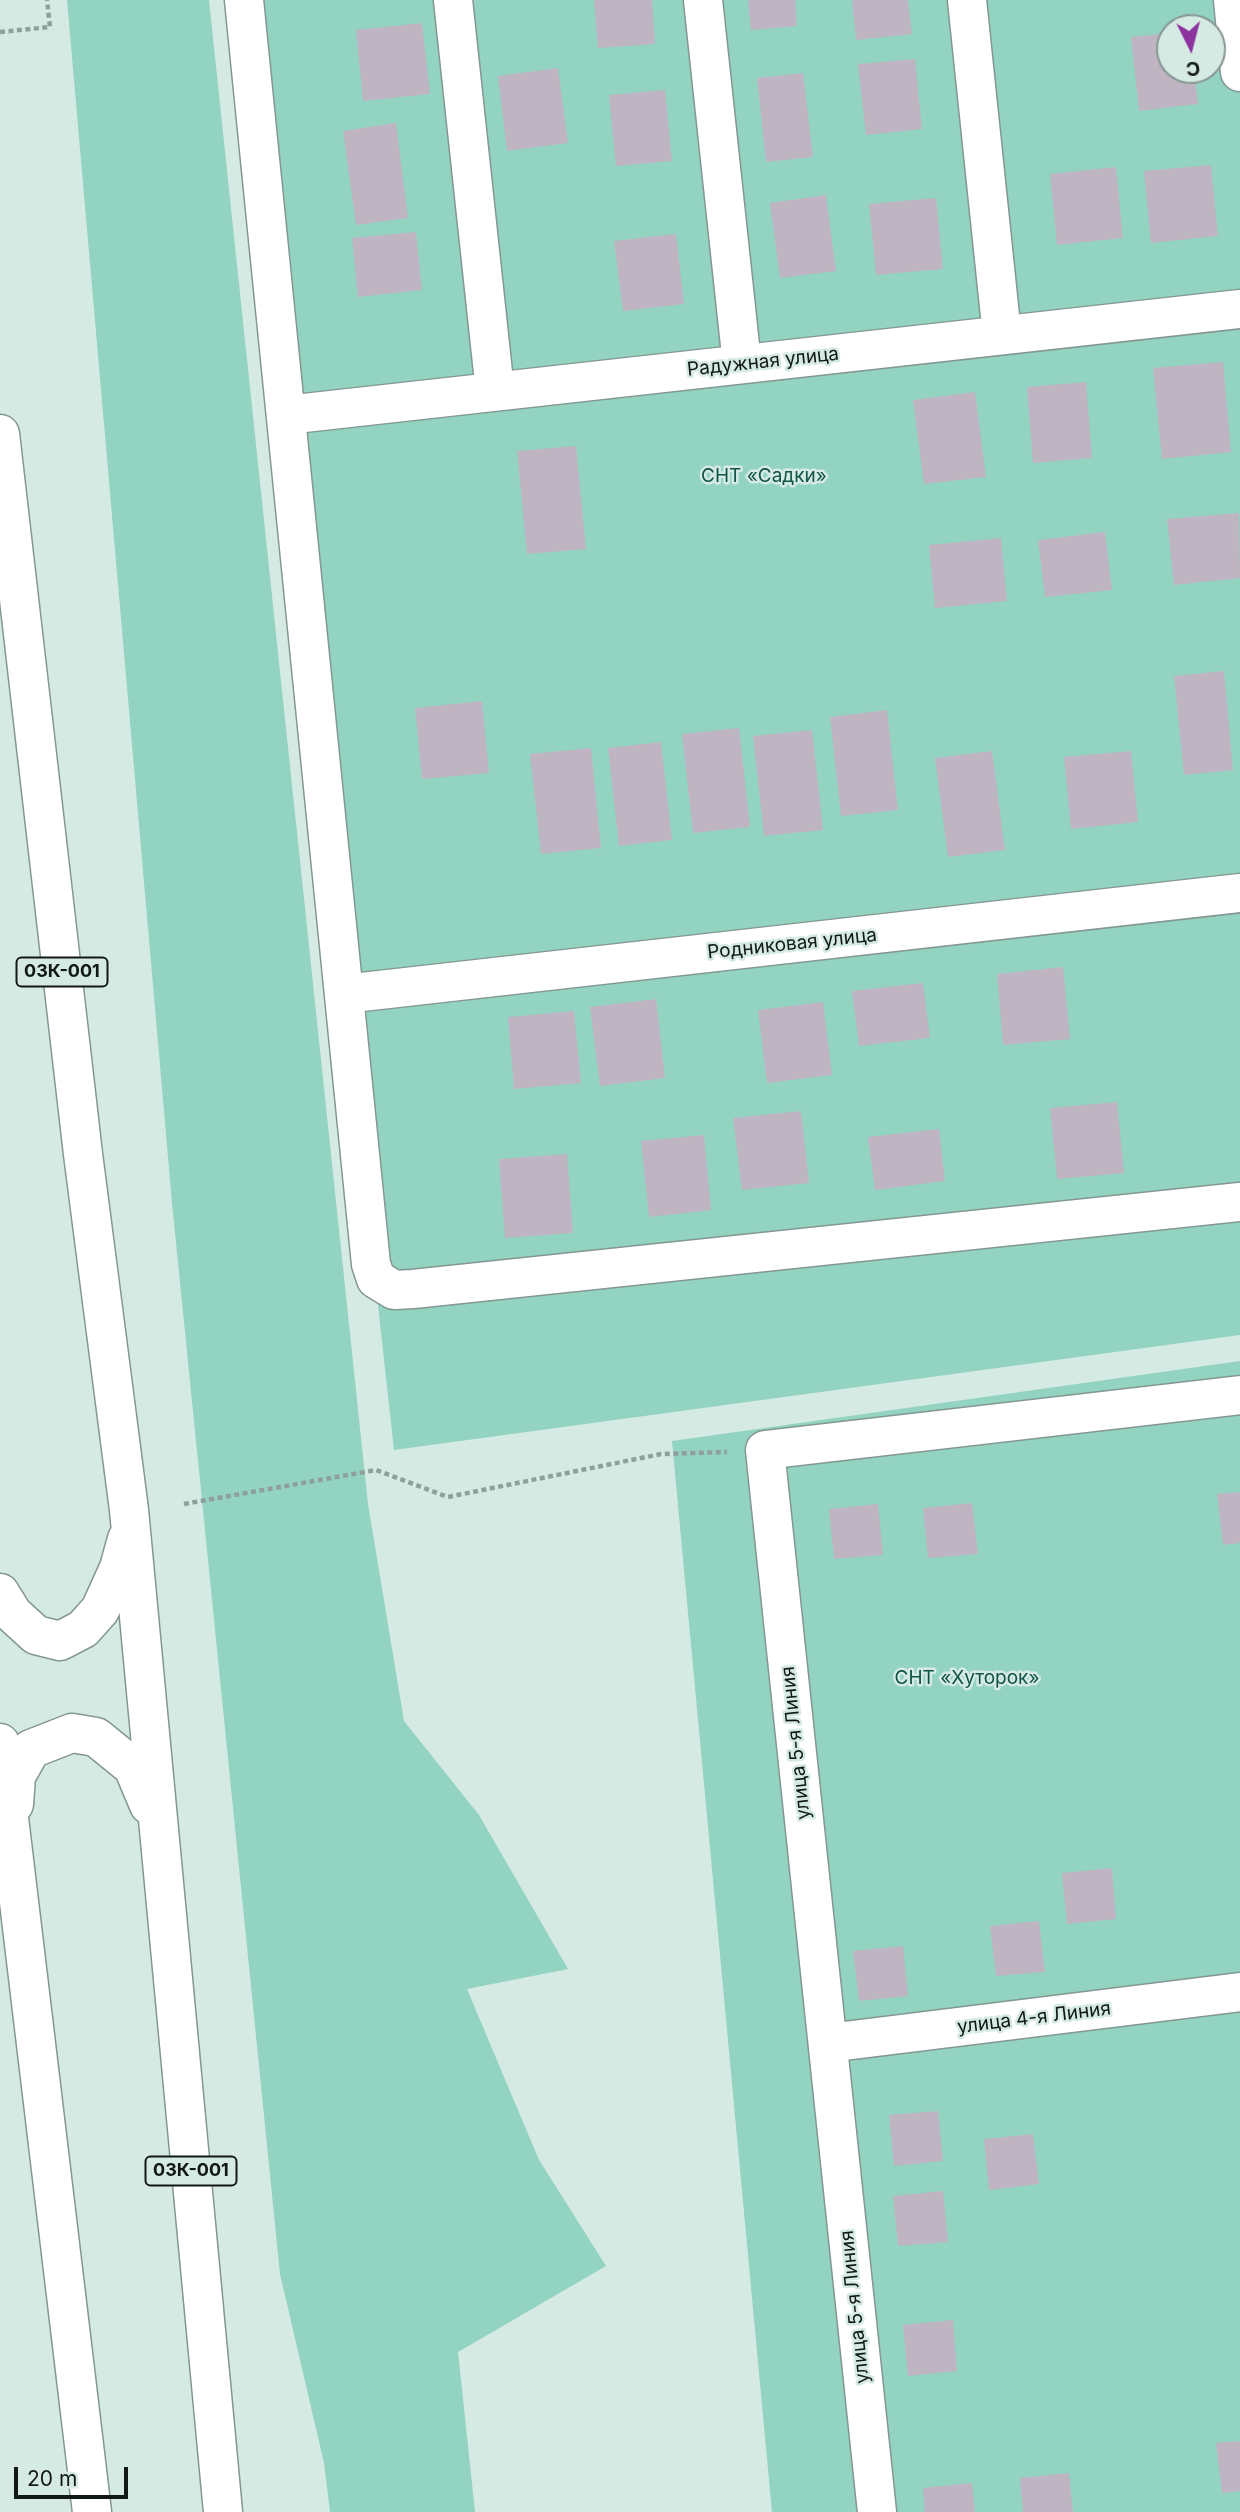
<!DOCTYPE html>
<meta charset="utf-8">
<style>
body{margin:0}
#map{position:relative;width:1240px;height:2512px;overflow:hidden;background:#d6eae4;font-family:Inter,sans-serif}
canvas{display:block}
.north{position:absolute;left:1156px;top:14px;width:70px;height:70px;box-sizing:border-box;background:#d6eae4;border:2px solid #879692;border-radius:50%;rotate:174deg;font-size:19px;font-weight:700;line-height:28px;text-align:center;color:#111816}
.north::after{content:'';display:block;margin:auto;width:24px;height:32px;background:#8c339f;clip-path:polygon(50% 0,100% 100%,50% 72%,0 100%)}
.scale{position:absolute;left:14px;top:2467px;width:114px;height:32px;box-sizing:border-box;border:4px solid #111816;border-top:0;padding-left:9px;font-size:21px;line-height:24px;white-space:nowrap;color:#111816;-webkit-text-stroke:5px #d6eae4;paint-order:stroke}
</style>
<div id="map">
<canvas width="1240" height="2512"></canvas>
<div class="north">С</div>
<div class="scale">20 m</div>
</div>
<script>
const context = document.querySelector('canvas').getContext('2d');
context.lineJoin = 'round';
function fill(path, color) { context.fillStyle = color; context.fill(path, 'evenodd'); }
const poly = rows => new Path2D(rows.map(r => 'M' + r).join(''));
function trace(path, color, width, dash) { context.strokeStyle = color; context.lineWidth = width; context.lineCap = dash ? 'butt' : 'round'; context.setLineDash(dash || []); context.stroke(path); }
function label(font, color, halo, rows, align = 'center') {
  context.font = font + ' Inter,sans-serif'; context.lineWidth = 5; context.setLineDash([]); context.textBaseline = 'middle'; context.strokeStyle = halo; context.fillStyle = color; for (const [text, x, y, turn = 0] of rows) {
    context.save(); context.translate(x, y); context.rotate((+turn || 0) * Math.PI / 180); context.textAlign = isNaN(turn) ? turn : align; if (halo) context.strokeText(text, 0, 0); context.fillText(text, 0, 0); context.restore();
  }
}
fill(poly([
 [67,0,209,0,368,1504,404,1721,479,1815,568,1969,467,1989,539,2160,606,2266,458,2352,475,2512,330,2512,324,2463,280,2274,172,1203],
 [234,0,1240,0,1240,1335,394,1450],
 [1170,28,1212,28,1212,70,1170,70],
 [1240,1361,1240,2512,772,2512,672,1441]
]), '#92d3c1');
fill(poly([
 [594,0,652,0,655,44,598,48],
 [748,0,795,0,797,26,751,30],
 [852,0,908,0,912,34,856,40],
 [422,23,430,94,363,101,356,30],
 [1170,33,1170,70,1194,70,1198,104,1139,111,1131,37],
 [915,59,922,129,866,135,858,64],
 [558,68,568,143,507,151,498,76],
 [803,73,813,157,766,162,757,78],
 [665,90,672,161,616,166,609,95],
 [396,123,408,218,356,225,343,131],
 [1211,165,1218,236,1151,243,1144,171],
 [1116,167,1123,238,1057,245,1050,174],
 [826,195,836,271,780,278,770,203],
 [936,198,943,269,876,275,869,204],
 [416,232,422,290,358,297,352,238],
 [676,234,684,304,623,311,614,241],
 [1223,362,1231,452,1162,459,1153,368],
 [1086,382,1092,458,1033,463,1027,387],
 [975,392,986,477,924,484,913,400],
 [576,446,586,549,527,554,517,451],
 [1239,513,1240,578,1174,585,1167,519],
 [1105,532,1112,590,1045,597,1038,540],
 [1001,538,1007,601,935,608,929,545],
 [1224,671,1233,770,1184,775,1174,676],
 [482,701,489,773,422,779,415,708],
 [887,710,898,810,841,816,830,717],
 [739,728,750,827,693,833,682,734],
 [812,730,823,830,764,836,753,736],
 [661,742,672,840,619,846,608,748],
 [591,748,601,848,541,854,530,754],
 [992,751,1005,850,948,857,935,758],
 [1131,751,1138,822,1071,829,1064,757],
 [1063,967,1070,1039,1003,1045,997,974],
 [923,983,930,1038,859,1046,852,991],
 [656,999,665,1078,600,1086,590,1007],
 [823,1002,832,1075,767,1083,758,1010],
 [574,1011,581,1083,514,1089,508,1017],
 [1117,1102,1124,1173,1057,1179,1050,1108],
 [801,1111,809,1183,742,1190,733,1118],
 [939,1129,945,1181,875,1190,868,1137],
 [704,1135,711,1210,649,1217,641,1141],
 [567,1154,573,1233,505,1238,499,1159],
 [1240,1492,1240,1543,1223,1545,1217,1494],
 [972,1503,978,1554,928,1558,923,1508],
 [878,1504,883,1555,834,1559,829,1509],
 [1112,1868,1116,1919,1067,1924,1062,1873],
 [1039,1921,1045,1972,996,1976,990,1926],
 [903,1946,908,1996,859,2001,853,1951],
 [938,2111,943,2161,894,2166,889,2115],
 [1033,2134,1039,2184,989,2190,984,2139],
 [943,2191,948,2242,898,2246,893,2196],
 [953,2320,957,2371,908,2376,903,2325],
 [1240,2441,1240,2491,1222,2493,1216,2443],
 [1069,2473,1073,2512,1023,2512,1020,2478],
 [972,2483,975,2512,925,2512,923,2488]
]), '#bfb4c2');
const minor = poly([
 [244,0,371,1264,376,1279,394,1290,413,1289,1240,1202],
 [453,0,495,391],
 [703,0,742,364],
 [967,0,1002,335],
 [1233,0,1240,72],
 [286,415,1240,309],
 [344,994,1240,893],
 [828,2043,1240,1992],
 [877,2512,765,1450,1240,1395]
]);
const major = poly([
 [0,434,83,1154,129,1510,223,2512],
 [0,1593,13,1614,36,1635,60,1641,83,1629,100,1610,119,1568,127,1539],
 [0,1743,92,2512],
 [14,1804,16,1776,31,1749,72,1733,96,1737,133,1767,149,1805]
]);
trace(minor, '#849791', 41);
trace(major, '#849791', 41);
trace(poly([
 [0,32,50,27,47,0],
 [184,1504,376,1470,448,1497,661,1454,727,1452]
]), '#8f9f9a', 4.5, [5, 3.5]);
trace(minor, '#fff', 38);
trace(major, '#fff', 38);
for (const [x, y, w] of [
 [62,972,91],
 [191,2171,91]
]) { const box = new Path2D(); box.roundRect(x - w / 2, y - 14.5, w, 29, 5); context.fillStyle = '#d6eae4'; context.fill(box); trace(box, '#111816', 2); }
label('bold 18px', '#111816', null, [
 ["03К-001",62,972],
 ["03К-001",191,2171]
]);
label('19px', '#111816', '#d6eae4', [
 ["Радужная улица",763,362,-6],
 ["Родниковая улица",792,944,-6],
 ["улица 5-я Линия",796,1743,-96],
 ["улица 4-я Линия",1034,2018,-7],
 ["улица 5-я Линия",855,2307,-96]
]);
label('19px', '#105447', '#d6eae4', [
 ["СНТ «Садки»",764,476],
 ["СНТ «Хуторок»",967,1678]
]);
</script>
